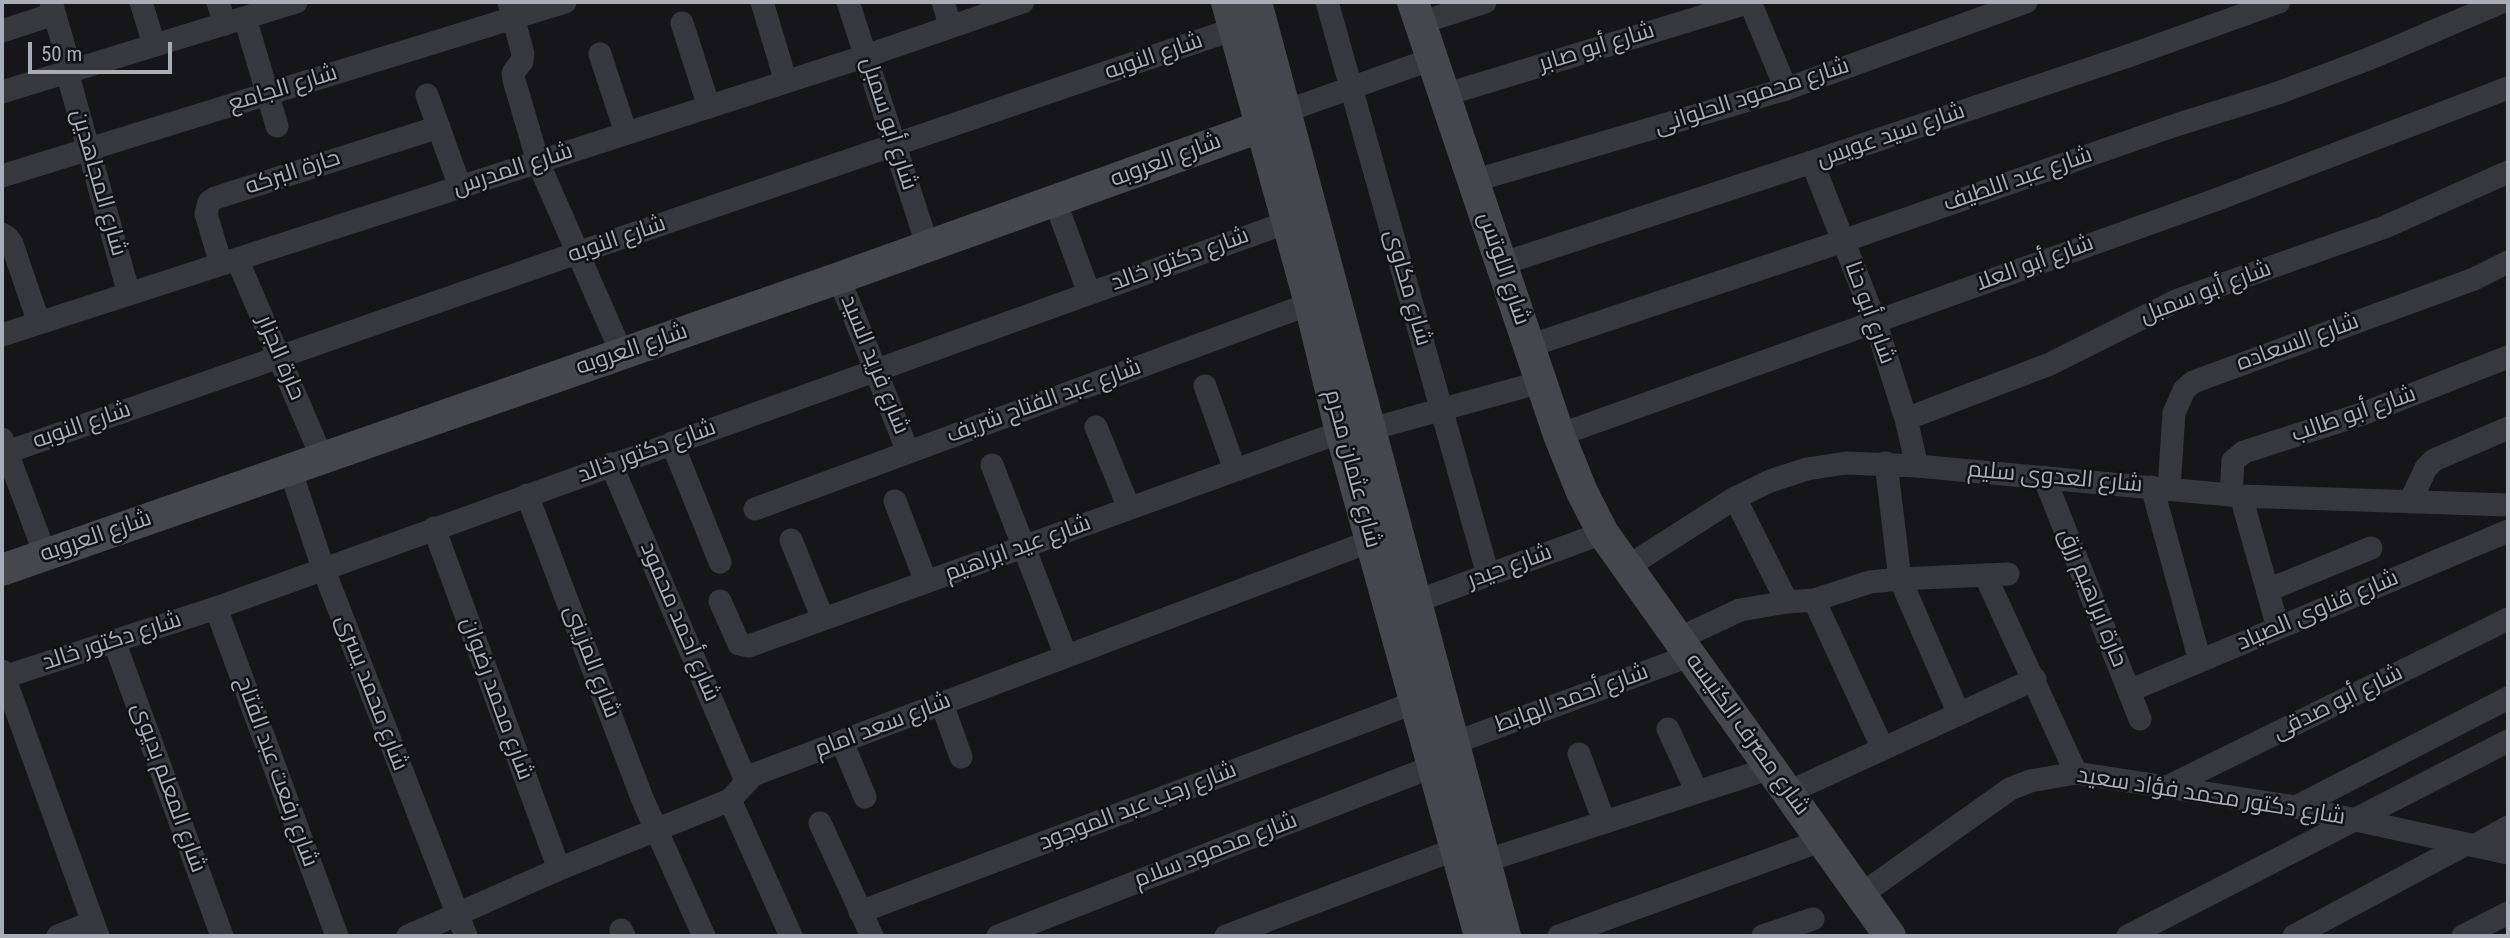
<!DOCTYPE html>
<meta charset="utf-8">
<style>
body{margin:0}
#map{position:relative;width:2510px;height:938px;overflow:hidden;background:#161618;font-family:"Roboto Condensed",sans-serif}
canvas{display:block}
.frame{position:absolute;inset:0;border:4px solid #a8adb8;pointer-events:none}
.scale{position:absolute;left:28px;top:42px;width:144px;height:32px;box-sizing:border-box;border:4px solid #a8adb8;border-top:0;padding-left:9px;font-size:21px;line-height:24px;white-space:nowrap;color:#a8adb8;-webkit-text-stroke:5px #111113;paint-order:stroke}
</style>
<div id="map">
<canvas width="2510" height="938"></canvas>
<div class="frame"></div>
<div class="scale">50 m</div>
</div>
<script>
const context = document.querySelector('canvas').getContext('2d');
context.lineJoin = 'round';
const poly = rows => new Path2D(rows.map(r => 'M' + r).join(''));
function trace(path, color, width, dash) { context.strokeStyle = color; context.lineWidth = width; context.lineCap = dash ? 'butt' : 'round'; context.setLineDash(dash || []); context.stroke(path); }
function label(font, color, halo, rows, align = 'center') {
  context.font = font + ' "Roboto Condensed",Cairo,sans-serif'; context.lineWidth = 5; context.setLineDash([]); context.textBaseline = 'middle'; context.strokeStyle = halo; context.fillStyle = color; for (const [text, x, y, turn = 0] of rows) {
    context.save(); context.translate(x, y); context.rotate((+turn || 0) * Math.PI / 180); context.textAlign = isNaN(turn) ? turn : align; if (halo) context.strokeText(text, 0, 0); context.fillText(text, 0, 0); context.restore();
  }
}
trace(poly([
 [51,2,71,71],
 [141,2,154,45],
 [218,2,225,24],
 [509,2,523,54,522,61,513,73,514,80,538,162,622,354],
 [762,2,786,82],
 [848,2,928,247],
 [943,2,950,25],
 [1327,2,1488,575],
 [1750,2,1786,89],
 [245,18,277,126],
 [682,23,709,107],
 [1420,23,1485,2],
 [2,31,54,14],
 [600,54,626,133],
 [67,72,129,294],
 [2,92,296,2],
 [427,95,460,187],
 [1444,95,1750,2],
 [1286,111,1432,59],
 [1812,162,1875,321,1906,419,1917,466],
 [2,176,565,2],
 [1473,181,1786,89,2026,2],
 [1055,201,1089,293],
 [2,234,7,237,12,244,39,323],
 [237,259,322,458],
 [221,264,206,214,209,202,215,198,439,127],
 [1501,264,1812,162,2128,56,2279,2],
 [839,278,908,452],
 [2,335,866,56,1023,2],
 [1529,346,1843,241,2176,125,2278,93,2371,58,2502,2],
 [1205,386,1235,470],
 [1906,419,2050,364,2178,300,2385,227,2508,172],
 [1096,427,1129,508],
 [1371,429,1541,382],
 [1559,435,2218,199,2508,88],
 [2,439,45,554],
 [672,443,720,562],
 [2,454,577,253,1234,29],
 [1886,463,1900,579,1959,714],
 [611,464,746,781],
 [992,465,1066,656],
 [290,469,323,568,466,936],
 [2044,477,2140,719],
 [2152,487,2200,661],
 [2169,488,2174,413,2184,390,2193,382,2474,279,2508,262],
 [527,495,642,798,704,936],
 [2231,495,2233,461,2244,452,2365,413,2508,357],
 [2241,496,2278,628],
 [1735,498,1787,602],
 [895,501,926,582],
 [2410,502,2426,468,2434,460,2508,428],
 [755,509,1323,299],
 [434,528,559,869],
 [791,540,823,619],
 [1627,567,1735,498,1770,481,1807,469,1846,463,1917,466,2241,496,2508,505],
 [1985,575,2076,773],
 [2268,590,2371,548],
 [1814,600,1883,749],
 [720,601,739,644,749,646,1341,432],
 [1417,601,1603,533],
 [216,608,337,936],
 [1678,639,1740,610,1787,602,1814,600,1870,582,1900,579,2008,574],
 [114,641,222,936],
 [2,671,98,936],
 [4,677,216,608,1288,222],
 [2129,691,2508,531],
 [942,704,961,757],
 [1668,729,1697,792],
 [842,742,865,797],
 [1454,743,1689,656],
 [1579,754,1604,821],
 [2167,787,2508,619],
 [1789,792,2035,679],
 [730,800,791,936],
 [2296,807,2508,698],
 [820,823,872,936],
 [2474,846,2508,827],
 [1485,861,1771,768],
 [1862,894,2010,789,2030,781,2076,773,2296,807,2508,853],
 [860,912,1416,702],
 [621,930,624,936],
 [58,936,93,922],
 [408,936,559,869,730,800,753,775,1371,541],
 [998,936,1434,766],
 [1226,936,1456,849],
 [1559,936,1823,840],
 [1763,936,1813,919],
 [2128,936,2508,741],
 [2294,936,2466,844],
 [2463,936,2508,913]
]), '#37383d', 23);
trace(poly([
 [1227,2,1310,303,1341,432,1480,936],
 [1256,2,1505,936],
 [1413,2,1559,435,1582,492,1603,533,1890,936],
 [2,570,839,278,1260,127]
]), '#45474d', 32);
label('23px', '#a8adb8', '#111113', [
 ["شارع أبو صابر",1597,48,-17],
 ["شارع النوبه",1154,57,-19],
 ["شارع الجامع",283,89,-17],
 ["شارع محمود الحلوانى",1752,97,-18],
 ["شارع أبو سمبل",888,124,72],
 ["شارع سيد عويس",1891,136,-19],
 ["شارع العروبه",1166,161,-20],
 ["شارع المدرس",513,170,-18],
 ["حارة البركه",293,173,-18],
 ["شارع عبد اللطيف",2018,180,-19],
 ["شارع المجاهدين",98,183,74],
 ["شارع النوبه",617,240,-19],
 ["شارع دكتور خالد",1180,260,-20],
 ["شارع أبو العلا",2035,264,-20],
 ["شارع اللوتس",1503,269,71],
 ["شارع مكاوى",1407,288,74],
 ["شارع أبو سمبل",2206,293,-21],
 ["شارع أبو حنا",1869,313,70],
 ["شارع السعاده",2298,343,-20],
 ["شارع العروبه",632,350,-19],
 ["حارة الجزار",280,358,67],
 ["شارع فريد السيد",874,365,68],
 ["شارع عبد الفتاح شريف",1044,402,-20],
 ["شارع أبو طالب",2354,415,-19],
 ["شارع النوبه",82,426,-19],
 ["شارع دكتور خالد",647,452,-20],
 ["شارع عثمان محرم",1352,469,75],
 ["شارع العدوى سليم",2055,478,5],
 ["شارع العروبه",96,537,-19],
 ["شارع عيد ابراهيم",1018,549,-20],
 ["شارع حيدر",1510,567,-20],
 ["حارة ابراهيم رزق",2092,598,68],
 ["شارع قناوى الصياد",2318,611,-23],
 ["شارع أحمد محمود",679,622,67],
 ["شارع دكتور خالد",112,642,-18],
 ["شارع المزينى",591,662,69],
 ["شارع محمد يسرى",371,693,69],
 ["شارع محمد رضوان",496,699,70],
 ["شارع أحمد الهابط",1572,699,-20],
 ["شارع أبو صدقى",2338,703,-26],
 ["شارع سعد امام",883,726,-21],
 ["شارع مصرف الكنيسه",1747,735,54],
 ["شارع رفعت عبد الفتاح",276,772,70],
 ["شارع المعلم بديوى",168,788,70],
 ["شارع دكتور محمد فؤاد سعيد",2211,797,9],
 ["شارع رجب عبد الموجود",1138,807,-21],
 ["شارع محمود سلام",1216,851,-21]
]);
</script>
